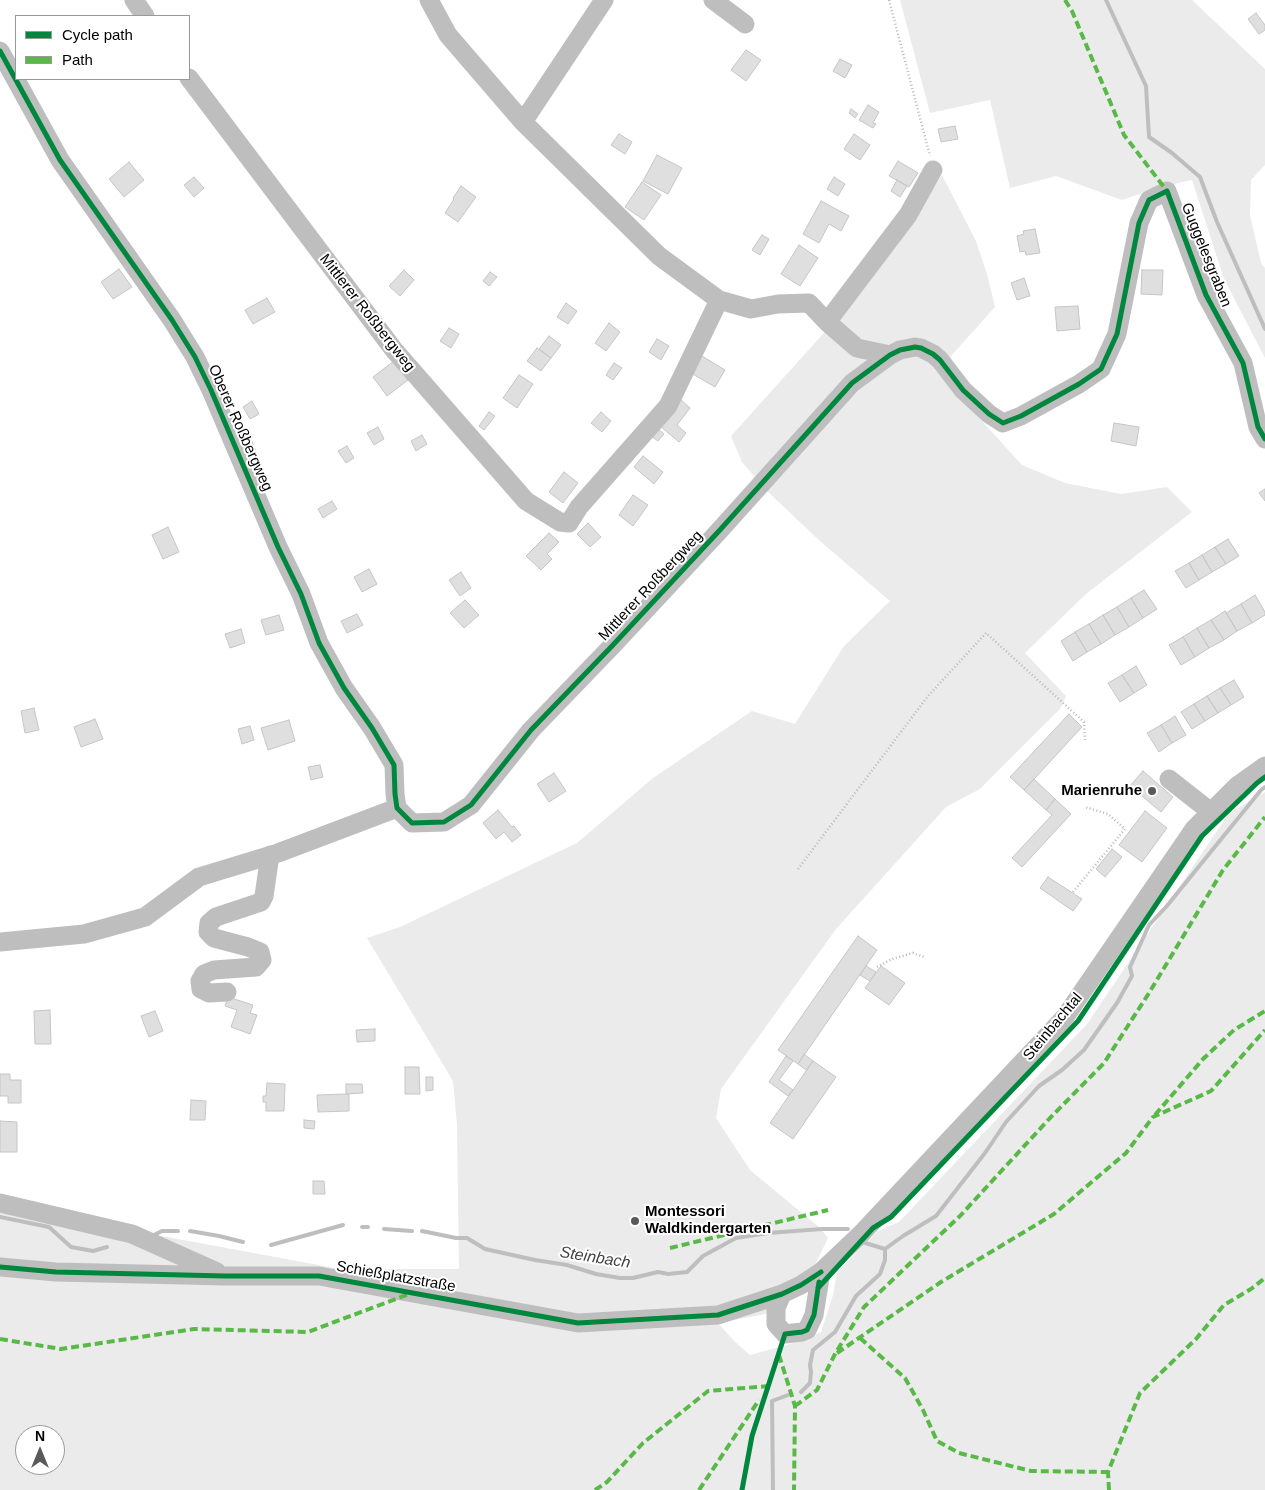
<!DOCTYPE html>
<meta charset="utf-8">
<style>
body{margin:0}
#map{position:relative;width:1265px;height:1490px;overflow:hidden;background:#fff;font-family:Arial,sans-serif}
canvas{display:block}
.legend{position:absolute;left:15px;top:15px;width:175px;height:65px;box-sizing:border-box;background:#fff;border:1px solid #999;margin:0;padding:6px 9px;list-style:none;font-size:15px;color:#000}
.legend li{display:flex;align-items:center;gap:10px;height:25px}
.legend b{width:25px;border:1px solid #999}
.north{position:absolute;left:15px;top:1425px;width:50px;height:50px;box-sizing:border-box;background:#fff;border:1px solid #999;border-radius:50%;rotate:0deg;font-size:14px;font-weight:700;line-height:20px;text-align:center;color:#000}
.north::after{content:'';display:block;margin:auto;width:18px;height:22px;background:#595959;clip-path:polygon(50% 0,100% 100%,50% 72%,0 100%)}
</style>
<div id="map">
<canvas width="1265" height="1490"></canvas>
<ul class="legend">
<li><b style="height:6px;background:#00873e"></b>Cycle path</li>
<li><b style="height:6px;background:#58b947"></b>Path</li>
</ul>
<div class="north">N</div>
</div>
<script>
const context = document.querySelector('canvas').getContext('2d');
context.lineJoin = 'round';
function fill(path, color) { context.fillStyle = color; context.fill(path, 'evenodd'); }
const poly = rows => new Path2D(rows.map(r => 'M' + r).join(''));
function trace(path, color, width, dash) { context.strokeStyle = color; context.lineWidth = width; context.lineCap = dash ? 'butt' : 'round'; context.setLineDash(dash || []); context.stroke(path); }
function label(font, color, halo, rows, align = 'center') {
  context.font = font + ' Arial,sans-serif'; context.lineWidth = 4; context.setLineDash([]); context.textBaseline = 'middle'; context.strokeStyle = halo; context.fillStyle = color; for (const [text, x, y, turn = 0] of rows) {
    context.save(); context.translate(x, y); context.rotate((+turn || 0) * Math.PI / 180); context.textAlign = isNaN(turn) ? turn : align; if (halo) context.strokeText(text, 0, 0); context.fillText(text, 0, 0); context.restore();
  }
}
fill(poly([
 [900,0,1192,0,1265,69,1265,165,1251,180,1250,215,1261,263,1265,268,1265,358,1224,279,1192,180,1157,188,1122,200,1056,176,1010,188,990,100,930,113],
 [942,175,976,241,987,274,995,307,951,356,941,376,1022,465,1065,483,1121,494,1167,487,1192,512,1086,594,1025,653,1066,696,1060,709,980,789,946,807,864,898,836,929,721,1089,716,1118,750,1170,820,1228,828,1238,814,1267,772,1293,766,1314,718,1323,734,1341,750,1355,801,1341,821,1332,833,1295,837,1272,878,1231,899,1222,1087,1024,1229,813,1265,792,1265,1490,0,1490,0,1206,340,1269,459,1269,457,1125,453,1081,367,938,400,927,577,843,653,778,752,711,795,724,844,646,890,601,821,542,767,491,742,462,731,436,840,315,894,248],
 [25,1435,55,1435,55,1465,25,1465]
]), '#ebebeb');
trace(poly([
 [1106,0,1146,86,1149,137,1172,153,1200,177,1217,222,1265,329],
 [0,1217,49,1227,71,1247,93,1251,107,1247],
 [362,1227,368,1227],
 [384,1229,412,1231],
 [190,1231,219,1236,243,1242],
 [422,1231,456,1238,467,1238,485,1249,535,1260,567,1265,596,1274,620,1278,633,1278,658,1272,668,1274,687,1272,703,1256,736,1238,768,1233,822,1229,848,1229],
 [152,1236,162,1231,178,1231],
 [862,1242,885,1249,903,1236,936,1216,985,1153,1006,1122,1039,1086,1062,1070,1084,1050,1117,1003,1132,976,1130,967,1149,925,1166,907,1261,790,1265,787],
 [271,1245,343,1225],
 [801,1392,810,1383,811,1372,810,1365,813,1350,835,1332,856,1296,880,1274,885,1260,885,1249],
 [773,1490,772,1401,788,1395]
]), '#bebebe', 4);
const building = poly([
 [1256,13,1265,25,1265,30,1259,34,1248,19,1256,13],
 [746,50,761,60,746,81,731,70,746,50],
 [840,59,852,65,845,78,833,71,840,59],
 [868,105,879,112,873,123,876,124,873,128,859,120,868,105],
 [851,109,858,114,855,118,849,113,851,109],
 [955,126,958,139,941,142,938,129,955,126],
 [619,134,632,142,625,154,611,145,619,134],
 [854,134,870,145,860,160,844,149,854,134],
 [657,155,682,168,668,194,643,181,657,155],
 [898,161,918,173,909,187,889,176,898,161],
 [129,162,144,180,124,197,109,179,129,162],
 [194,177,204,188,194,197,184,185,194,177],
 [834,177,845,184,838,196,827,189,834,177],
 [897,180,907,186,900,197,891,191,897,180],
 [642,182,661,195,644,220,625,207,642,182],
 [461,186,476,197,458,222,445,213,454,199,453,198,461,186],
 [821,201,849,216,841,231,829,224,819,243,803,234,821,201],
 [1035,229,1040,253,1026,255,1025,251,1020,252,1017,236,1024,234,1023,231,1035,229],
 [762,235,769,239,760,255,752,250,762,235],
 [799,245,818,258,800,286,781,274,799,245],
 [119,269,132,287,113,299,101,282,119,269],
 [404,270,414,280,400,296,389,286,404,270],
 [1142,270,1163,270,1162,295,1141,294,1142,270],
 [490,272,497,277,489,286,483,281,490,272],
 [1024,278,1030,296,1017,300,1011,283,1024,278],
 [267,298,275,312,253,324,245,310,267,298],
 [566,303,577,311,568,324,557,317,566,303],
 [1078,306,1080,329,1057,331,1055,307,1078,306],
 [609,323,620,332,606,351,595,343,609,323],
 [449,328,459,334,451,348,440,341,449,328],
 [549,336,561,345,551,358,539,349,549,336],
 [657,339,669,346,661,360,649,352,657,339],
 [537,348,551,358,541,371,527,361,537,348],
 [702,356,725,370,715,387,691,373,702,356],
 [394,361,408,380,387,396,373,377,394,361],
 [614,363,622,368,613,380,606,375,614,363],
 [519,375,533,384,517,408,503,398,519,375],
 [681,400,690,408,677,425,686,433,679,442,660,426,681,400],
 [252,401,259,414,250,419,243,407,252,401],
 [489,412,495,416,484,430,479,426,489,412],
 [601,412,611,421,602,432,591,423,601,412],
 [1114,423,1139,427,1136,446,1111,441,1114,423],
 [378,427,384,439,374,445,367,433,378,427],
 [657,428,664,434,658,441,651,436,657,428],
 [249,434,256,451,246,455,239,438,249,434],
 [422,435,427,444,416,451,411,441,422,435],
 [347,446,354,458,346,463,338,451,347,446],
 [643,456,663,472,654,484,634,467,643,456],
 [564,472,578,483,563,503,549,492,564,472],
 [1265,489,1265,501,1259,493,1265,489],
 [633,495,648,505,633,526,619,515,633,495],
 [332,501,337,509,323,518,318,509,332,501],
 [588,523,601,537,590,547,577,534,588,523],
 [168,527,179,552,163,559,152,535,168,527],
 [549,533,559,542,547,554,552,559,541,570,526,556,549,533],
 [1228,539,1239,556,1226,564,1215,547,1228,539],
 [1215,547,1226,564,1212,572,1202,555,1215,547],
 [1202,555,1212,572,1199,580,1189,563,1202,555],
 [1189,563,1199,580,1186,588,1175,571,1189,563],
 [369,569,377,584,362,592,354,577,369,569],
 [461,572,471,588,460,596,449,580,461,572],
 [1144,590,1157,609,1143,618,1131,598,1144,590],
 [1255,595,1265,612,1265,615,1252,623,1241,604,1255,595],
 [1131,598,1143,618,1129,627,1117,607,1131,598],
 [465,600,479,615,464,628,450,613,465,600],
 [1241,604,1252,623,1237,631,1226,613,1241,604],
 [1117,607,1129,627,1115,635,1103,615,1117,607],
 [1225,611,1237,631,1224,640,1211,620,1225,611],
 [357,614,363,625,347,633,341,621,357,614],
 [279,615,284,630,266,635,261,620,279,615],
 [1103,615,1115,635,1101,644,1089,624,1103,615],
 [1211,620,1224,640,1209,648,1197,628,1211,620],
 [1089,624,1101,644,1087,652,1075,632,1089,624],
 [1197,628,1209,648,1195,657,1183,637,1197,628],
 [241,629,245,643,230,648,225,634,241,629],
 [1075,632,1087,652,1073,661,1061,641,1075,632],
 [1183,637,1195,657,1181,665,1169,645,1183,637],
 [1136,666,1147,685,1134,693,1122,675,1136,666],
 [1122,675,1134,693,1120,702,1108,683,1122,675],
 [1234,680,1244,697,1231,705,1220,688,1234,680],
 [1220,688,1231,705,1218,713,1207,696,1220,688],
 [1207,696,1218,713,1205,721,1194,704,1207,696],
 [1194,704,1205,721,1192,729,1181,712,1194,704],
 [34,708,39,730,25,733,21,711,34,708],
 [1069,714,1082,727,1024,790,1010,777,1069,714],
 [1175,716,1186,735,1172,743,1161,725,1175,716],
 [95,719,103,739,81,747,74,727,95,719],
 [289,720,295,741,268,750,261,728,289,720],
 [1161,725,1172,743,1159,752,1147,733,1161,725],
 [250,726,254,740,242,744,238,729,250,726],
 [320,765,323,777,311,780,308,767,320,765],
 [1143,771,1173,797,1161,812,1130,786,1143,771],
 [554,773,566,791,549,802,537,784,554,773],
 [1034,779,1055,799,1046,810,1024,790,1034,779],
 [1055,799,1071,814,1022,867,1012,858,1052,815,1046,810,1055,799],
 [498,810,512,827,514,826,521,835,512,842,504,832,496,839,483,823,498,810],
 [1145,811,1167,828,1142,862,1119,845,1145,811],
 [1112,849,1122,857,1105,877,1096,869,1112,849],
 [1048,877,1082,899,1073,911,1040,888,1048,877],
 [858,936,877,950,798,1064,778,1050,858,936],
 [866,966,876,972,870,981,860,975,866,966],
 [881,966,905,983,889,1005,865,988,881,966],
 [228,997,253,1005,250,1013,257,1015,250,1034,231,1027,237,1010,225,1006,228,997],
 [50,1010,51,1044,35,1044,34,1011,50,1010],
 [155,1011,163,1031,149,1037,141,1016,155,1011],
 [375,1029,375,1041,357,1042,356,1030,375,1029],
 [804,1054,813,1061,806,1070,798,1064,804,1054],
 [786,1056,793,1061,779,1080,793,1090,788,1096,769,1082,786,1056],
 [813,1061,836,1077,793,1139,770,1123,813,1061],
 [405,1067,419,1067,420,1094,405,1094,405,1067],
 [0,1074,10,1074,10,1080,21,1080,21,1103,8,1103,8,1096,0,1096,0,1074],
 [426,1077,433,1077,433,1090,426,1091,426,1077],
 [267,1083,285,1084,284,1111,266,1111,266,1102,263,1102,263,1096,266,1096,267,1083],
 [346,1084,362,1084,363,1093,346,1094,346,1084],
 [346,1094,349,1094,349,1111,318,1112,317,1095,346,1094],
 [191,1100,206,1101,205,1120,190,1120,191,1100],
 [304,1120,315,1121,314,1129,304,1128,304,1120],
 [0,1121,17,1122,17,1152,0,1152,0,1121],
 [313,1181,324,1181,325,1194,313,1194,313,1181]
]);
fill(building, '#dfdfdf');
trace(building, '#c6c6c6', 1);
trace(poly([
 [889,0,930,156],
 [798,869,928,696,986,633,1084,722,1085,740],
 [1073,892,1125,829,1108,814,1085,807],
 [877,967,892,959,913,953,924,957]
]), '#b9b9b9', 2.5, [1, 2.5]);
trace(poly([
 [134,0,145,16],
 [429,0,448,35,523,122,659,256,719,300,751,309,778,304,809,303,827,322,857,348,890,355],
 [713,0,745,24],
 [0,51,60,160,172,320,195,357,211,390,278,547,301,594,319,643,344,688,372,728,394,765,395,794,397,808],
 [189,78,394,350,526,501,560,522,569,523,579,507,668,406,719,300],
 [523,122,604,0],
 [827,322,908,215,933,170],
 [1169,779,1211,812],
 [397,808,412,823,444,822,471,805,531,730,612,646,719,531,852,383,890,355,900,350,915,347,921,348,933,354,940,360,963,390,989,414,1003,423,1021,416,1079,384,1101,369,1117,334,1139,223,1149,200,1167,191,1206,295,1243,363,1258,427,1265,439],
 [0,942,84,934,145,917,199,877,278,853,397,808],
 [227,992,209,993,201,989,200,981,204,974,214,970,256,967,262,960,260,952,248,947,214,938,208,932,209,923,216,917,261,902,264,896,270,855],
 [0,1203,132,1234,217,1272],
 [0,1267,56,1272,225,1276,319,1276,578,1323,718,1315,782,1294,801,1285,821,1272,860,1235,1065,1017,1194,829,1237,786,1265,766],
 [782,1294,776,1308,776,1324,785,1334,802,1332,807,1330,814,1315,821,1272]
]), '#bebebe', 19);
trace(poly([
 [1065,0,1072,11,1124,135,1167,191],
 [1155,1115,1203,1059,1234,1030,1265,1011],
 [670,1248,828,1210],
 [860,1338,905,1378,923,1410,937,1441,959,1453,1031,1471,1108,1472],
 [0,1339,61,1349,194,1329,308,1332,409,1294],
 [837,1353,941,1282,1054,1214,1126,1153,1153,1117,1211,1091,1265,1030],
 [779,1355,795,1406,794,1490],
 [795,1406,817,1390,835,1354,864,1307,960,1216,1050,1118,1104,1063,1149,993,1223,870,1265,817],
 [595,1490,607,1482,643,1443,708,1391,769,1386],
 [699,1490,759,1400],
 [1109,1490,1108,1472,1140,1393,1196,1339,1224,1305,1251,1289,1265,1278]
]), '#58b947', 4, [8, 4]);
trace(poly([
 [0,51,60,160,172,320,195,357,211,390,278,547,301,594,319,643,344,688,372,728,394,765,395,794,397,808,412,823,444,822,471,805,531,730,612,646,719,531,852,383,890,355,900,350,915,347,921,348,933,354,940,360,963,390,989,414,1003,423,1021,416,1079,384,1101,369,1117,334,1139,223,1149,200,1167,191,1206,295,1243,363,1258,427,1265,439],
 [0,1267,56,1272,225,1276,319,1276,578,1323,718,1315,782,1294,801,1285,821,1272],
 [818,1288,873,1228,891,1217,1078,1021,1202,836,1257,783,1265,777],
 [742,1490,752,1436,785,1334,802,1332,807,1330,814,1315,819,1282]
]), '#00873e', 5);
for (const [x, y, r, color] of [
 [1152,791,5,"#595959"],
 [635,1221,5,"#595959"]
]) { const dot = new Path2D(); dot.arc(x, y, r, 0, 2 * Math.PI); context.fillStyle = color; context.fill(dot); trace(dot, '#fff', 2); }
label('15px', '#000', '#fff', [
 ["Guggelesgraben",1206,255,68],
 ["Mittlerer Roßbergweg",367,313,52],
 ["Oberer Roßbergweg",240,428,66],
 ["Mittlerer Roßbergweg",651,586,-47],
 ["Steinbachtal",1053,1027,-50],
 ["Schießplatzstraße",396,1277,10]
]);
label('bold 15px', '#000', '#fff', [
 ["Marienruhe",1142,791],
 ["Montessori",645,1212,"left"],
 ["Waldkindergarten",645,1229,"left"]
], 'right');
label('italic 16px', '#434343', '#fff', [
 ["Steinbach",595,1258,9]
]);
</script>
